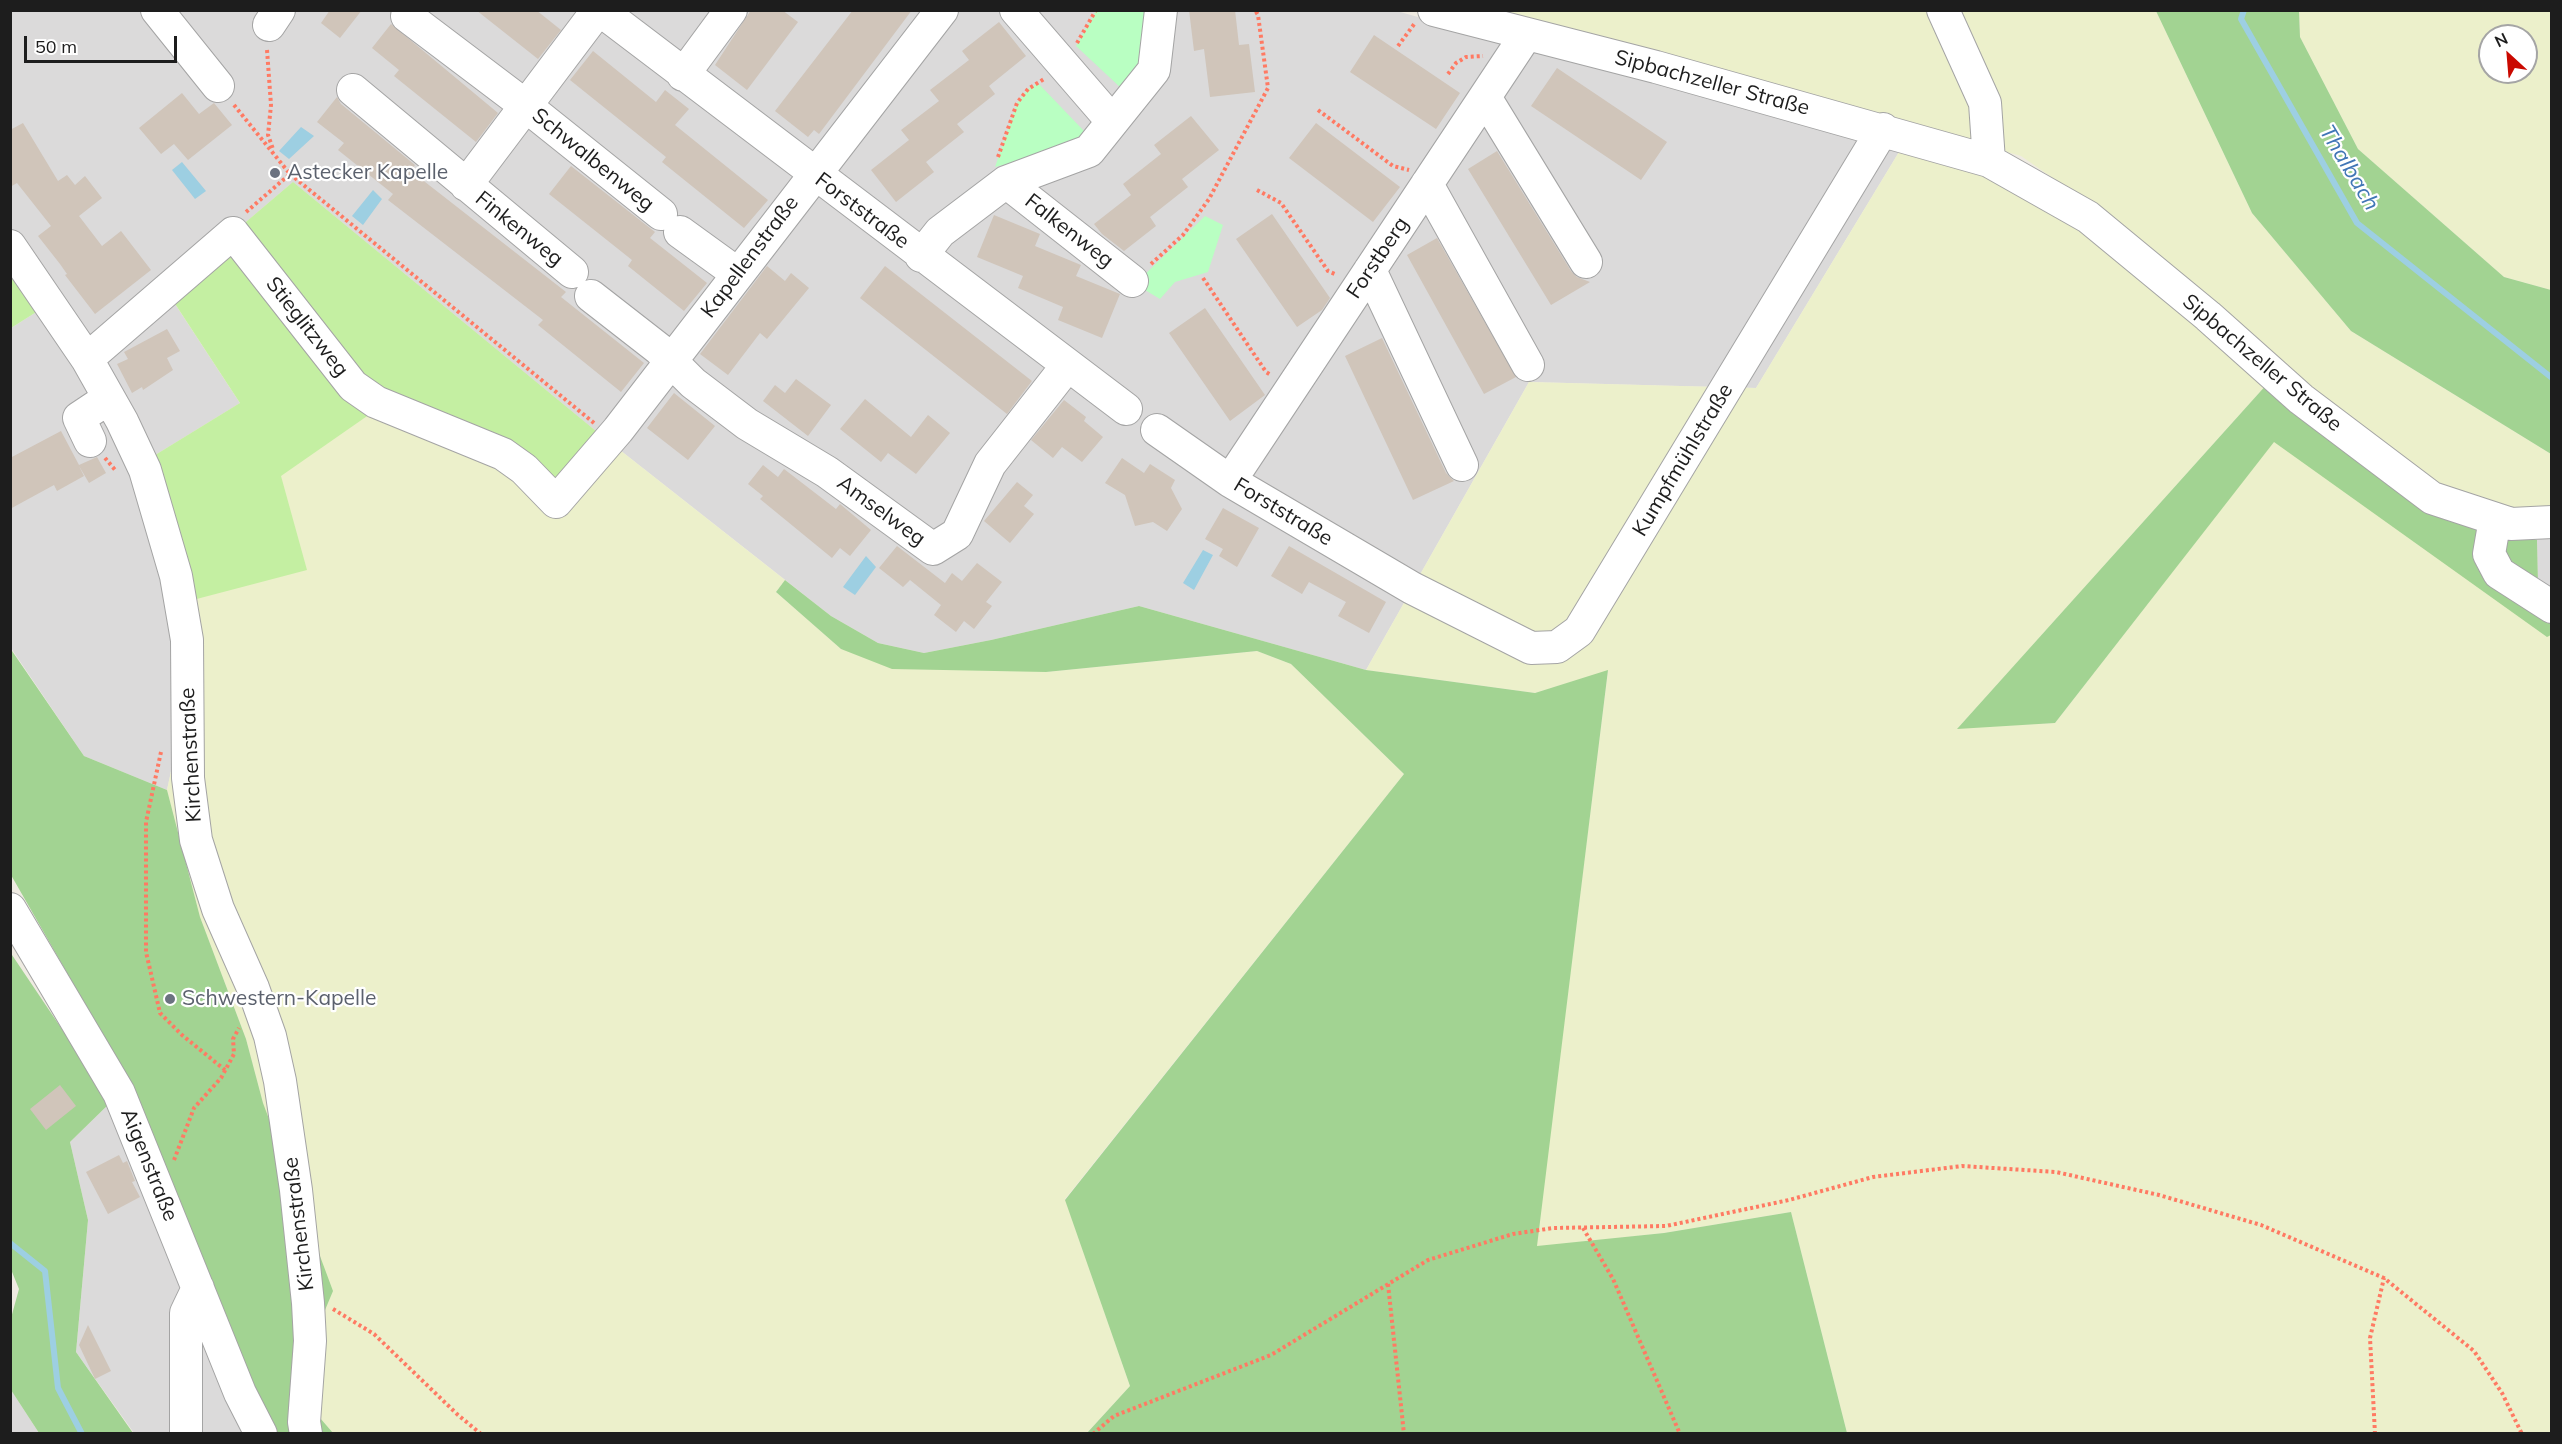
<!DOCTYPE html>
<meta charset="utf-8">
<style>
body{margin:0}
#map{position:relative;width:2562px;height:1444px;overflow:hidden;background:#efebe2;font-family:Mulish,sans-serif}
canvas{display:block}
.frame{position:absolute;inset:0;border:12px solid #1d1d1d;pointer-events:none}
.north{position:absolute;left:2478px;top:24px;width:60px;height:60px;box-sizing:border-box;background:#fff;border:2px solid #a5a5a5;border-radius:50%;rotate:334deg;font-size:16px;font-weight:700;line-height:24px;text-align:center;color:#1d1d1d}
.north::after{content:'';display:block;margin:auto;width:21px;height:27px;background:#ca0900;clip-path:polygon(50% 0,100% 100%,50% 72%,0 100%)}
.scale{position:absolute;left:24px;top:36px;width:153px;height:27px;box-sizing:border-box;border:3px solid #1d1d1d;border-top:0;padding-left:8px;font-size:18px;line-height:21px;white-space:nowrap;color:#1d1d1d;-webkit-text-stroke:4px #fff;paint-order:stroke}
</style>
<div id="map">
<canvas width="2562" height="1444"></canvas>
<div class="frame"></div>
<div class="north">N</div>
<div class="scale">50 m</div>
</div>
<script>
const context = document.querySelector('canvas').getContext('2d');
context.lineJoin = 'round';
function fill(path, color) { context.fillStyle = color; context.fill(path, 'evenodd'); }
const poly = rows => new Path2D(rows.map(r => 'M' + r).join(''));
function trace(path, color, width, dash) { context.strokeStyle = color; context.lineWidth = width; context.lineCap = dash ? 'butt' : 'round'; context.setLineDash(dash || []); context.stroke(path); }
function label(font, color, halo, rows, align = 'center') {
  context.font = font + ' Mulish,sans-serif'; context.lineWidth = 4.5; context.setLineDash([]); context.textBaseline = 'middle'; context.strokeStyle = halo; context.fillStyle = color; for (const [text, x, y, turn = 0] of rows) {
    context.save(); context.translate(x, y); context.rotate((+turn || 0) * Math.PI / 180); context.textAlign = isNaN(turn) ? turn : align; if (halo) context.strokeText(text, 0, 0); context.fillText(text, 0, 0); context.restore();
  }
}
fill(poly([
 [10,11,1397,11,1535,51,1902,147,1756,388,1529,382,1366,670,1139,606,991,640,924,653,878,643,831,616,597,432,166,290,240,403,199,641,167,790,84,756,11,648,11,328,38,311,11,271],
 [2551,536,2551,593,2538,584,2537,540],
 [111,1102,244,1433,134,1433,76,1352,88,1220,70,1142],
 [10,1390,11,1390,39,1433,11,1433]
]), '#dbdada');
fill(poly([
 [1488,11,2156,11,2252,213,2351,331,2551,454,2551,506,2512,508,2438,484,2307,392,2096,208,2021,156,1719,71],
 [2299,11,2551,11,2551,290,2504,277,2358,149,2300,37],
 [2490,36,2526,36,2526,72,2490,72],
 [1902,147,2043,196,2268,383,1958,728,2055,723,2274,441,2547,636,2551,635,2551,1433,1847,1433,1791,1212,1664,1233,1536,1247,1608,671,1535,693,1366,670,1529,382,1756,388],
 [293,182,597,432,785,580,776,592,841,649,1046,672,1257,651,1291,664,1404,774,1065,1199,1130,1386,1087,1433,333,1433,314,1411,263,1103,246,1039,200,917,167,790,199,641,152,457,240,403,166,290]
]), '#ecf0cb');
fill(poly([
 [293,182,608,441,556,502,524,469,383,405,281,476,307,570,189,601,152,457,240,403,166,290],
 [10,271,38,311,11,328,10,328]
]), '#c4efa2');
fill(poly([
 [2156,11,2299,11,2300,37,2358,149,2504,277,2551,290,2551,454,2351,331,2252,213],
 [2268,383,2430,508,2537,540,2538,583,2551,593,2551,635,2547,637,2274,442,2055,723,1957,729],
 [785,580,831,616,878,643,924,653,991,640,1139,606,1366,670,1535,693,1608,670,1537,1246,1664,1233,1791,1212,1847,1433,1087,1433,1130,1386,1065,1200,1404,774,1291,664,1257,651,1046,672,892,669,841,649,776,592],
 [10,648,84,756,167,790,200,917,246,1039,263,1103,333,1291,315,1334,314,1411,333,1433,273,1433,130,1083,11,875],
 [10,952,111,1102,70,1142,88,1220,76,1352,133,1433,39,1433,11,1390,11,1318,19,1289,10,1267]
]), '#a2d392');
fill(poly([
 [1096,11,1147,11,1139,67,1122,89,1076,46],
 [1038,83,1084,131,1075,146,995,167,1017,103,1028,89],
 [1205,216,1223,225,1208,272,1175,282,1160,299,1135,284]
]), '#b9ffc2');
fill(poly([
 [301,127,314,136,289,159,279,151],
 [182,162,206,191,195,199,172,170],
 [373,190,382,199,363,225,352,216],
 [1203,550,1213,555,1194,590,1183,583],
 [866,556,876,567,855,595,843,587]
]), '#9dcfe2');
trace(poly([
 [2244,10,2241,19,2357,223,2552,378],
 [10,1243,45,1271,58,1388,82,1434]
]), '#9dcfe2', 6);
fill(poly([
 [330,10,362,10,340,38,321,23],
 [476,10,536,10,561,30,538,59],
 [751,10,782,10,798,22,747,90,715,65],
 [853,10,912,10,819,134,814,130,808,137,775,111],
 [1189,10,1235,10,1239,45,1249,44,1255,92,1210,97,1204,49,1194,51],
 [999,22,1026,56,989,86,995,94,957,124,964,132,926,162,934,172,896,202,871,170,909,140,901,130,939,101,930,90,969,60,962,51],
 [391,24,498,113,476,142,394,76,399,70,372,48],
 [1374,35,1460,93,1436,129,1350,72],
 [593,51,656,102,665,90,689,109,675,125,768,200,744,228,662,162,666,157,570,80],
 [1557,68,1667,142,1641,180,1531,106],
 [182,93,199,114,214,103,232,125,188,160,174,144,161,154,139,128],
 [337,97,341,104,415,165,411,171,566,292,561,297,644,363,621,392,538,325,543,320,388,200,393,194,338,150,344,143,317,122],
 [1191,116,1219,150,1182,179,1188,187,1150,217,1156,226,1124,251,1102,234,1094,224,1131,195,1123,184,1161,154,1154,145],
 [23,123,58,181,67,175,75,185,85,176,102,198,79,216,102,246,121,231,151,270,95,314,65,275,67,274,60,264,38,236,51,226,17,183,10,187,10,130],
 [1316,123,1400,187,1373,222,1289,158],
 [1497,151,1571,271,1577,277,1590,282,1551,305,1468,169],
 [571,166,655,232,650,238,707,283,684,311,628,266,632,260,549,194],
 [1272,214,1330,298,1322,310,1297,327,1236,239],
 [994,215,1040,234,1035,246,1081,265,1076,276,1120,294,1102,338,1058,320,1063,307,1018,288,1023,276,977,257],
 [1437,238,1516,377,1484,394,1407,255],
 [767,266,785,281,791,273,809,288,767,339,760,333,728,375,700,354],
 [885,266,1032,381,1007,414,860,298],
 [1205,308,1265,395,1230,421,1169,333],
 [167,329,180,351,167,358,173,370,143,390,142,387,132,393,117,364,128,359,124,352],
 [1382,338,1446,473,1454,481,1413,500,1345,356],
 [796,379,831,405,808,436,763,401,775,385,785,393],
 [674,393,715,426,688,460,647,428],
 [865,399,911,437,928,415,950,433,916,474,888,453,881,462,840,429],
 [1064,400,1086,417,1084,421,1103,437,1082,462,1062,447,1053,458,1031,440],
 [61,431,79,465,97,457,106,473,89,483,79,466,84,476,57,491,54,485,10,509,10,458],
 [1122,458,1144,473,1150,464,1175,480,1171,488,1182,509,1167,531,1153,522,1135,526,1125,495,1105,483],
 [763,465,778,477,784,469,836,509,840,504,871,530,850,556,840,548,832,558,760,499,763,496,748,484],
 [1017,482,1033,495,1024,506,1034,514,1010,543,984,521],
 [1223,508,1259,528,1237,567,1219,556,1223,549,1205,539],
 [897,546,945,583,952,573,962,581,977,563,1002,582,986,602,992,606,974,629,964,621,956,632,934,615,941,605,910,580,903,587,879,568],
 [1289,546,1386,602,1369,633,1338,616,1346,602,1309,582,1302,594,1271,576],
 [60,1085,76,1106,46,1130,30,1109],
 [119,1155,123,1163,127,1161,135,1181,132,1182,140,1197,108,1214,86,1172],
 [88,1325,111,1371,95,1379,79,1345]
]), '#d0c5ba');
const minor = poly([
 [157,10,218,86],
 [600,10,1126,409],
 [1016,10,1112,121],
 [1434,10,1656,67,1989,161,2088,217,2208,316,2301,399,2432,498,2511,524,2552,522],
 [1943,10,1985,103,1989,161],
 [407,16,526,106,661,214],
 [269,25,279,10],
 [683,75,731,10],
 [353,90,572,272],
 [1485,97,1586,262],
 [1006,182,1132,281],
 [1427,184,1528,365],
 [466,185,598,10],
 [680,232,738,274],
 [10,246,87,359,122,421,145,470,176,576,187,640,188,778,196,840,218,909,253,988,270,1036,280,1081,296,1190,308,1303,310,1341,304,1422,306,1434],
 [921,256,940,232,1006,182,1089,151,1154,70,1161,10],
 [1370,270,1462,465],
 [591,296,659,349,693,383,747,424,827,472,933,549,957,534,990,464,1067,366],
 [87,359,233,233,353,386,376,402,503,454,524,469,556,502,618,430,942,10],
 [1157,430,1230,481,1412,588,1531,648,1557,647,1579,631,1883,129],
 [90,441,79,418,109,398],
 [1230,481,1526,35],
 [2495,519,2489,554,2499,573,2552,607],
 [10,909,119,1093,240,1393,261,1434],
 [186,1434,186,1313,198,1288]
]);
trace(minor, '#a4a4a4', 34);
trace(poly([
 [1077,43,1096,10],
 [1398,46,1415,23],
 [267,50,271,105,268,135,273,149],
 [1448,74,1456,63,1466,57,1483,56],
 [234,105,290,174,245,213],
 [1318,110,1393,166,1409,170],
 [998,157,1017,103,1028,89,1044,79],
 [290,174,594,423],
 [1257,190,1281,203,1328,271,1337,275],
 [1151,264,1183,235,1209,199,1268,88,1258,15,1255,10],
 [1203,278,1266,372,1271,375],
 [105,458,116,471],
 [161,752,146,822,146,952,160,1013,182,1035,225,1070],
 [174,1160,194,1108,221,1078,234,1054,233,1039,239,1028],
 [1583,1228,1613,1279,1680,1434],
 [1388,1284,1404,1434],
 [333,1309,374,1334,458,1415,481,1434],
 [1093,1434,1114,1416,1271,1355,1428,1260,1513,1234,1553,1228,1666,1226,1789,1200,1873,1177,1962,1166,2056,1172,2159,1195,2261,1225,2384,1278,2474,1351,2502,1393,2522,1434],
 [2375,1434,2370,1338,2384,1278]
]), '#ff7a63', 4, [3, 3]);
trace(minor, '#fff', 32);
for (const [x, y, r, color] of [
 [275,173,6,"#6b7280"],
 [170,999,6,"#6b7280"]
]) { const dot = new Path2D(); dot.arc(x, y, r, 0, 2 * Math.PI); context.fillStyle = color; context.fill(dot); trace(dot, '#fff', 2); }
label('21px', '#1d1d1d', '#fff', [
 ["Sipbachzeller Straße",1712,83,15],
 ["Schwalbenweg",593,160,39],
 ["Forststraße",862,211,37],
 ["Finkenweg",519,229,39],
 ["Falkenweg",1069,231,38],
 ["Kapellenstraße",750,257,-53],
 ["Forstberg",1378,258,-56],
 ["Stieglitzweg",307,327,52],
 ["Sipbachzeller Straße",2262,363,40],
 ["Kumpfmühlstraße",1683,460,-59],
 ["Amselweg",881,511,36],
 ["Forststraße",1283,512,31],
 ["Kirchenstraße",191,755,-93],
 ["Aigenstraße",149,1165,68],
 ["Kirchenstraße",299,1224,-97]
]);
label('21px', '#5b616d', '#fff', [
 ["Astecker Kapelle",287,173],
 ["Schwestern-Kapelle",182,999]
], 'left');
label('italic 22px', '#4076b6', '#fff', [
 ["Thalbach",2349,168,59]
]);
</script>
